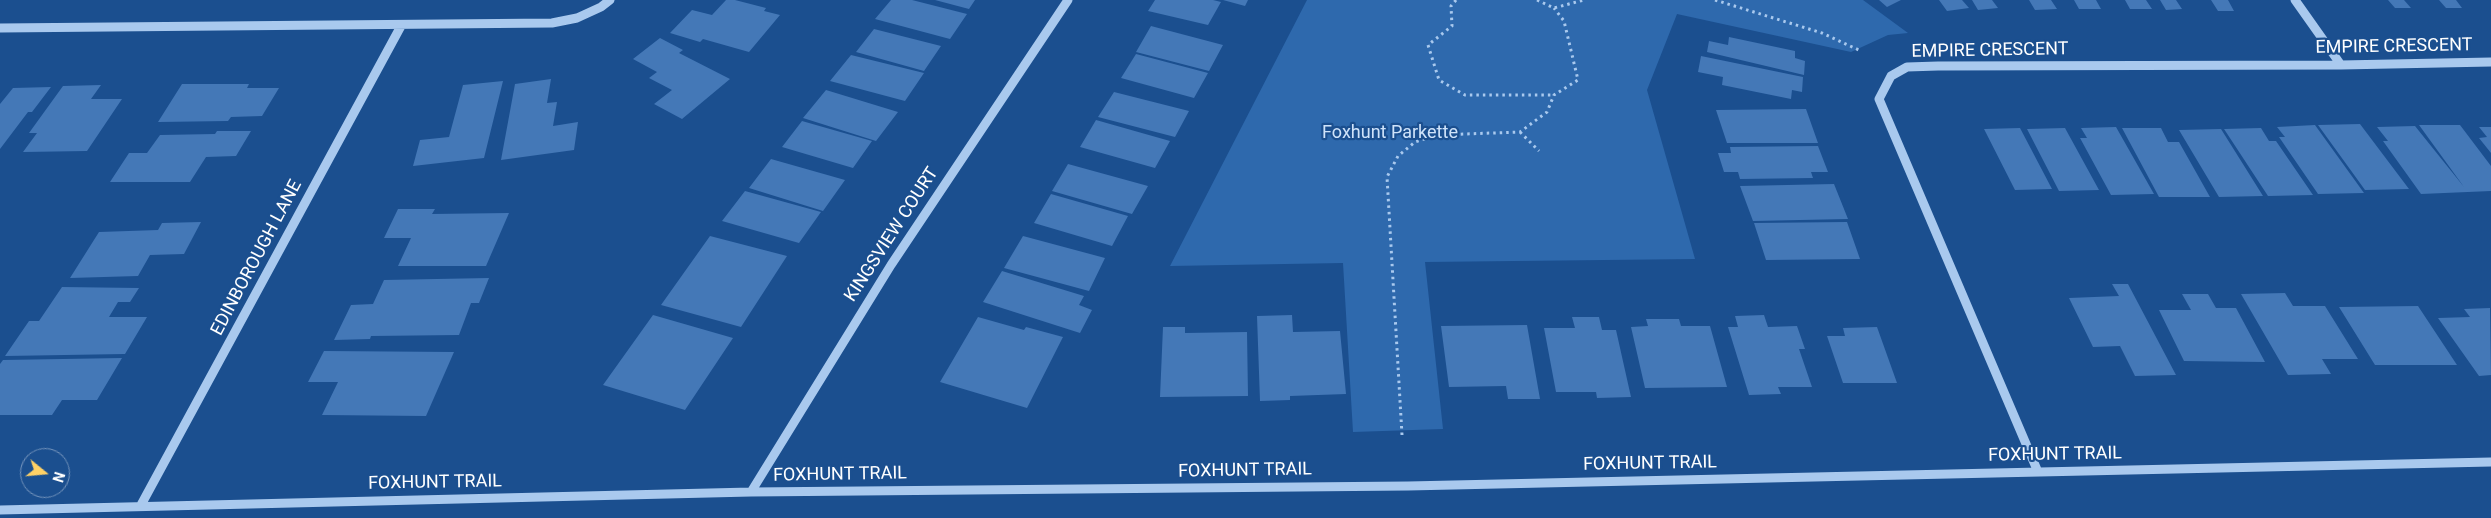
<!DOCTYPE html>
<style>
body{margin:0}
#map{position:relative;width:2491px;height:518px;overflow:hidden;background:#1b4f8f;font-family:Roboto,sans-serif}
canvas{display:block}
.north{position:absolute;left:20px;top:448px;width:50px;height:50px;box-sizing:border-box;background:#1b4f8f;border:1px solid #7695bc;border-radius:50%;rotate:107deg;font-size:14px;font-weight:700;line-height:20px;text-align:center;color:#fff}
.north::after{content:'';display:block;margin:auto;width:18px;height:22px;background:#ffd166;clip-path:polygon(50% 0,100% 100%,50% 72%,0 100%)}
</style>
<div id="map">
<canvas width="2491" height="518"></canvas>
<div class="north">N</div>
</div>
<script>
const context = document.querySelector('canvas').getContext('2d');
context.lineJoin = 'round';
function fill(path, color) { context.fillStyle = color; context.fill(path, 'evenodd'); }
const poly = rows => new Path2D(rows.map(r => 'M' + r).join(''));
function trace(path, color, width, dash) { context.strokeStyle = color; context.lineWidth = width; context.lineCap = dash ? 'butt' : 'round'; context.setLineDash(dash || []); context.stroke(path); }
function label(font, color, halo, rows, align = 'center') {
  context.font = font + ' Roboto,sans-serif'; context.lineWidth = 4.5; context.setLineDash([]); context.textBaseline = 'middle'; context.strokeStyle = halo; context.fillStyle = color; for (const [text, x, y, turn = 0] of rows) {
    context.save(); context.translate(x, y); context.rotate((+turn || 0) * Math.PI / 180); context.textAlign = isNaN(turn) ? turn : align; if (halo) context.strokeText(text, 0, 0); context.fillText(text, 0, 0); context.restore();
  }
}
fill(poly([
 [1307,0,1863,0,1908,33,1888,35,1851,52,1677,14,1647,90,1695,259,1425,262,1443,429,1353,432,1343,263,1170,266]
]), '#2e69ad');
fill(poly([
 [726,0,735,0,766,8,764,11,780,15,749,52,703,39,700,42,670,33,692,10,712,15],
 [891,0,912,0,967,14,950,39,875,19],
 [935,0,975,0,969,9],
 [1155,0,1213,0,1221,2,1208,25,1148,11],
 [1223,0,1248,0,1245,6],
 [1879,0,1901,0,1887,7],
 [1939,0,1962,0,1969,8,1947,11],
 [1972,0,1992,0,1998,8,1978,10],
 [2029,0,2051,0,2057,9,2035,10],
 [2074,0,2096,0,2101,9,2079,9],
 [2125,0,2146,0,2152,9,2130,9],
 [2160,0,2176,0,2182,9,2166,10],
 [2211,0,2228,0,2234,11,2218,11],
 [2388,0,2404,0,2411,8,2395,8],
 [2439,0,2456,0,2462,8,2446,8],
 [1151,26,1223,45,1209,71,1136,52],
 [874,29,941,46,924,71,856,52],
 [1729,37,1795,51,1795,58,1805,61,1804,75,1707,52,1709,41,1728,45],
 [660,38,683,50,679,53,730,79,682,119,654,104,672,90,649,78,657,72,633,59],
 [1136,54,1208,73,1194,98,1121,78],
 [851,55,924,73,905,101,830,81],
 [1701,56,1803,77,1802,92,1792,90,1791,99,1722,85,1723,77,1698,72],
 [551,79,547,103,557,102,553,126,578,122,574,150,501,160,515,84],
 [503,81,484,158,413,166,420,140,449,137,463,85],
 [182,84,249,84,247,88,279,88,262,116,231,117,228,121,158,122],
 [101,85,91,99,122,99,87,151,23,152,37,133,29,133,63,86],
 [51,87,32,112,28,112,0,149,0,104,13,88],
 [826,90,898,112,876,141,803,118],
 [1114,92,1189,111,1175,137,1098,117],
 [1806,109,1818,143,1727,143,1716,110],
 [1096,120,1170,141,1155,168,1080,147],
 [802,121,872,141,853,168,782,147],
 [2360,124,2409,189,2365,190,2318,125],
 [2315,125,2364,193,2318,194,2279,137,2285,137,2277,127],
 [2419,125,2460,125,2491,166,2491,191,2421,194,2383,141,2388,141,2377,127,2415,126,2464,187],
 [2116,127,2154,194,2111,195,2080,138,2087,138,2081,128],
 [2479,127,2491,127,2491,153,2479,138,2487,137],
 [2020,128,2052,189,2015,190,1984,129],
 [2065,128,2099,190,2059,191,2027,129],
 [2122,128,2161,128,2168,142,2179,142,2210,197,2159,197],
 [2261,128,2269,141,2276,141,2313,195,2268,196,2224,129],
 [2221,129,2263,196,2219,197,2179,130],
 [217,131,251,131,236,156,206,157,190,182,110,182,129,153,147,153,160,135,215,134],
 [1818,146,1828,172,1811,172,1813,178,1740,179,1738,172,1724,172,1718,153,1731,153,1730,147],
 [771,159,845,180,823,211,749,188],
 [1068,164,1148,186,1132,214,1052,191],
 [1834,184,1848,219,1753,221,1740,186],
 [745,191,821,212,799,243,722,221],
 [1051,194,1128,216,1112,246,1034,223],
 [398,209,435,209,432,214,509,213,486,266,398,266,411,238,384,238],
 [201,222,184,254,150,255,138,276,70,278,99,232,158,230,162,223],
 [1847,222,1860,259,1766,260,1754,223],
 [710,236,787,256,741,327,661,305],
 [1023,236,1105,258,1089,291,1004,268],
 [1002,271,1084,296,1079,305,1092,310,1080,333,983,302],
 [489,278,479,303,471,303,459,335,371,336,370,339,334,340,351,305,373,304,384,280],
 [2112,284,2128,284,2176,375,2135,376,2120,346,2093,347,2069,298,2119,296],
 [62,287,139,288,130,302,118,302,109,317,147,317,125,354,5,356,29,321,39,321],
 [2285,293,2293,306,2325,306,2358,359,2322,359,2331,374,2288,375,2241,294],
 [2182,294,2208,294,2216,308,2236,308,2265,362,2184,361,2159,310,2191,310],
 [2418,306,2457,365,2375,365,2339,307],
 [2490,308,2491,375,2479,376,2438,318,2470,317,2464,309],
 [653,315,733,338,685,410,603,385],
 [1292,315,1293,332,1340,331,1346,394,1290,396,1290,400,1260,401,1257,316],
 [1764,315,1768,327,1797,326,1805,349,1799,349,1812,387,1778,387,1781,394,1749,395,1728,327,1738,327,1735,316],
 [978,317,1024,330,1026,327,1063,337,1027,408,940,382],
 [1572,317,1599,317,1602,330,1616,330,1631,397,1597,398,1596,392,1556,392,1544,328,1575,328],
 [1646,319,1679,319,1681,326,1710,326,1727,387,1645,388,1631,327,1648,326],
 [1527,325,1540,399,1508,399,1506,386,1449,387,1441,326],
 [1163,327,1185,327,1185,333,1247,332,1248,396,1160,397],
 [1877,327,1897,383,1843,383,1827,336,1845,336,1843,328],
 [324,351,454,352,426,416,322,415,338,382,308,382],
 [122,358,97,400,62,400,52,415,0,415,0,364,3,360]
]), '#4478b7');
trace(poly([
 [1456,0,1451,6,1452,26,1428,45,1439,80,1465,95,1554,95],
 [1537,0,1554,8,1584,0],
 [1715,0,1822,33,1861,51],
 [1520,132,1539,151],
 [1402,435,1387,177,1398,156,1415,142,1437,135,1520,132,1547,112,1554,95,1578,80,1564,21,1554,8]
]), '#a9c9ee', 3, [2.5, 4]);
trace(poly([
 [2295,0,2341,65],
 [0,28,552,23,577,18,601,7,610,0],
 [2038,472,1879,99,1891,76,1907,67,1938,66,2341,65,2491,62],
 [751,492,891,265,1068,0],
 [141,505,401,26],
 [0,510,751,492,1408,486,2491,462]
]), '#a9c9ee', 9);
label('18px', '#fff', '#1b4f8f', [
 ["EMPIRE CRESCENT",2394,47,-1],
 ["EMPIRE CRESCENT",1990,51,-1],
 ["KINGSVIEW COURT",892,235,-57],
 ["EDINBOROUGH LANE",257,258,-62],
 ["FOXHUNT TRAIL",2055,455,-1],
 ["FOXHUNT TRAIL",1650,464,-1],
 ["FOXHUNT TRAIL",1245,471,-1],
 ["FOXHUNT TRAIL",840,475,-1],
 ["FOXHUNT TRAIL",435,483,-1]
]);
label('18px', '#cfe3fa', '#1b4f8f', [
 ["Foxhunt Parkette",1390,133]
]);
</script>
